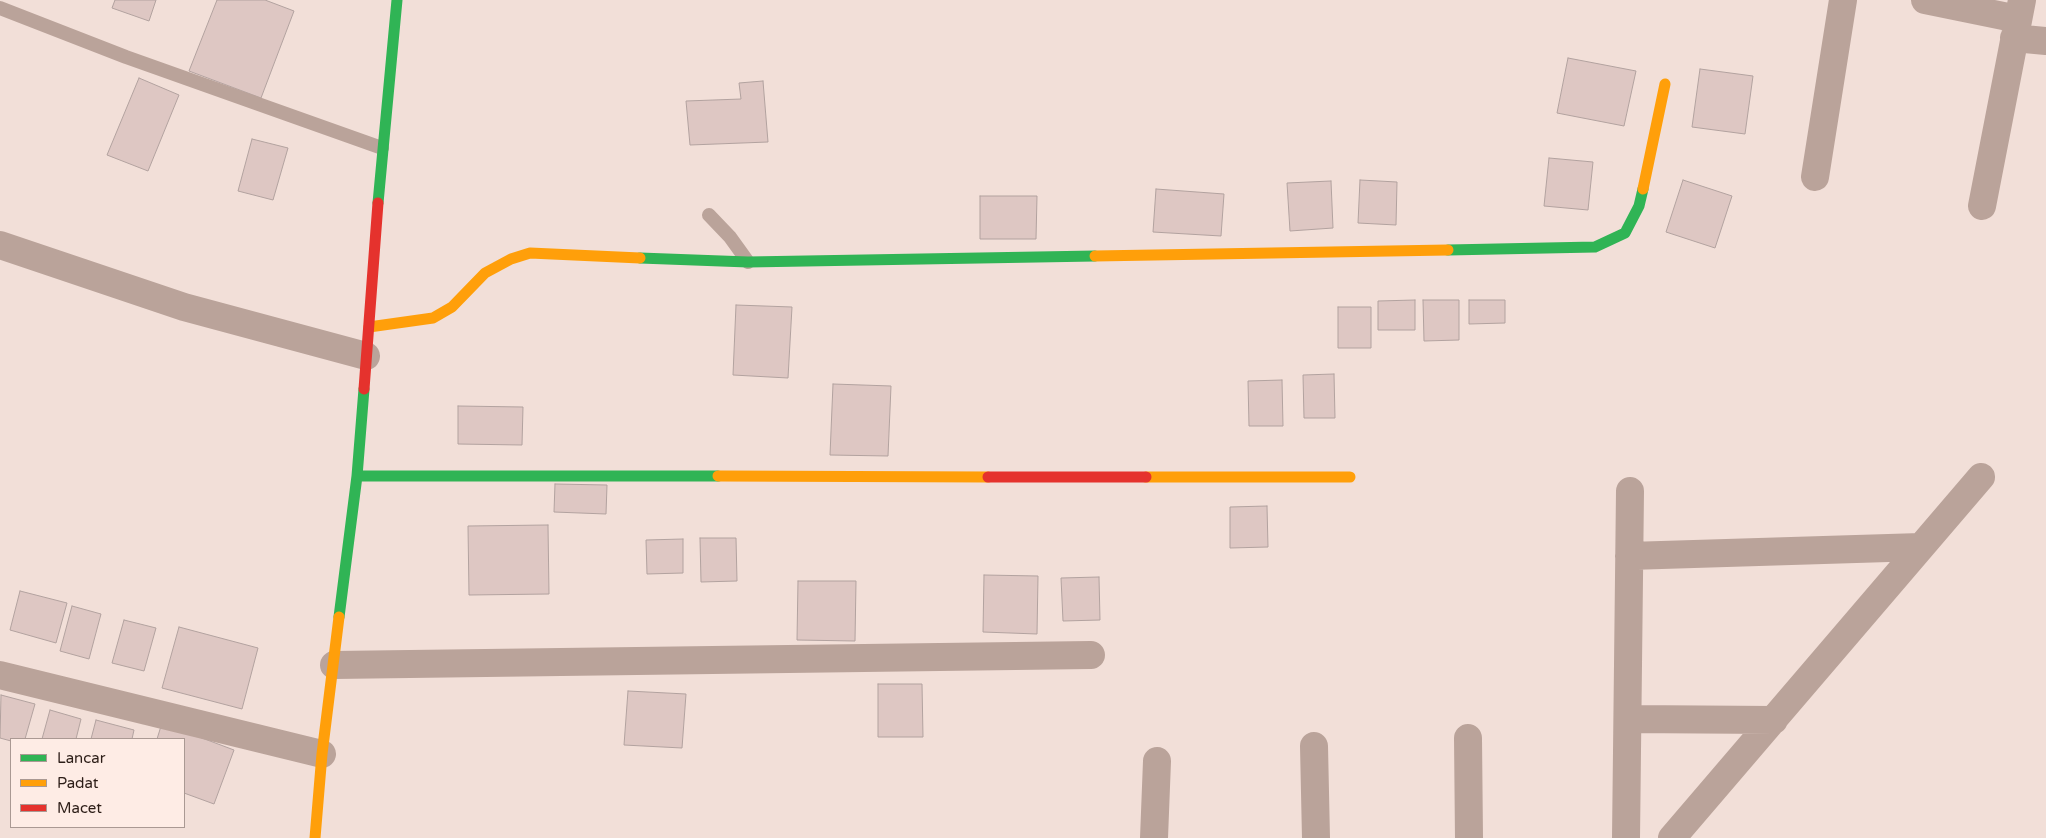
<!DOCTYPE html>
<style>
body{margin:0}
#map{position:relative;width:2046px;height:838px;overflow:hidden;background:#f2dfd8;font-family:"Varela Round",sans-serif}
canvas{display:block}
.legend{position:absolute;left:10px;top:738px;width:175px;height:90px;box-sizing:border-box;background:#feece5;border:1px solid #aa9993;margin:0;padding:6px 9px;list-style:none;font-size:15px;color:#2c1d17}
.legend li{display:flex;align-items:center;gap:10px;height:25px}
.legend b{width:25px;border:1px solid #aa9993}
</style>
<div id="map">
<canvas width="2046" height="838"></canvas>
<ul class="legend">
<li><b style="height:6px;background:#30b455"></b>Lancar</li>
<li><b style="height:6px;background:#ff9f0a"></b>Padat</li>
<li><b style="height:6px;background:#e5322d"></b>Macet</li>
</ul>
</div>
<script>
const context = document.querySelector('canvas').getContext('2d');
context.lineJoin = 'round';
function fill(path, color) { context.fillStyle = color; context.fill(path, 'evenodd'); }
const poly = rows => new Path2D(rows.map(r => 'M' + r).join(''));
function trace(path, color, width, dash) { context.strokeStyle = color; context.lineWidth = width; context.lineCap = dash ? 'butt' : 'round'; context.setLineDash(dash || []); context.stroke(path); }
const building = poly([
 [115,0,156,0,149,21,112,8,115,0],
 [217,0,265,0,294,11,261,98,189,71,217,0],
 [1568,58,1636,71,1624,126,1557,113,1568,58],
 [1700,69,1753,76,1745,134,1692,127,1700,69],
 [139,78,179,95,148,171,107,155,139,78],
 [763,81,768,142,690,145,686,101,741,99,739,83,763,81],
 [252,139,288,148,273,200,238,191,252,139],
 [1549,158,1593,162,1588,210,1544,206,1549,158],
 [1360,180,1397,182,1396,225,1358,223,1360,180],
 [1683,180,1732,196,1715,248,1666,232,1683,180],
 [1331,181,1333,228,1290,231,1287,183,1331,181],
 [1156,189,1224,194,1221,236,1153,232,1156,189],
 [980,196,1037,196,1036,239,980,239,980,196],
 [1415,300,1415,330,1378,330,1378,301,1415,300],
 [1423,300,1459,300,1459,340,1424,341,1423,300],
 [1469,300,1505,300,1505,323,1469,324,1469,300],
 [736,305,792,307,788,378,733,375,736,305],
 [1338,307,1371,307,1371,348,1338,348,1338,307],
 [1334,374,1335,418,1304,418,1303,375,1334,374],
 [1282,380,1283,426,1249,426,1248,381,1282,380],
 [833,384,891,386,888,456,830,455,833,384],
 [458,406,523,407,522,445,458,444,458,406],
 [555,484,607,485,606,514,554,512,555,484],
 [1267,506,1268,547,1230,548,1230,507,1267,506],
 [548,525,549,594,469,595,468,526,548,525],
 [700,538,736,538,737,581,701,582,700,538],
 [683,539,683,573,647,574,646,540,683,539],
 [984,575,1038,576,1037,634,983,632,984,575],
 [1099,577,1100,620,1063,621,1061,578,1099,577],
 [798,581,856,581,855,641,797,640,798,581],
 [20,591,67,603,56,643,10,630,20,591],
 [72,606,101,614,89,659,60,651,72,606],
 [124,620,156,628,144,671,112,663,124,620],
 [179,627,258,648,242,709,162,688,179,627],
 [878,684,922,684,923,737,878,737,878,684],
 [628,691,686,694,682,748,624,745,628,691],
 [1,695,35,704,25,739,11,741,0,738,1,695],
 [50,710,81,719,76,739,42,739,50,710],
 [96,720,134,730,132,739,91,739,96,720],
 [162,723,234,750,214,804,184,793,184,739,157,739,162,723]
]);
fill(building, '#dec7c3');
trace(building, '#b2a29f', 1);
trace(poly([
 [0,8,126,57,382,148],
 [709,215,730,237,748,262]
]), '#baa39a', 14);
trace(poly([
 [1925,0,2018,19],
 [2014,38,2046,41],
 [1815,177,1843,0],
 [1982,206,2022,0],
 [0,245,184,307,366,356],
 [1629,556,1921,547],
 [334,665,1091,655],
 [0,675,322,754],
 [1628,719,1774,720],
 [1468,738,1469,838],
 [1314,746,1316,838],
 [1154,838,1157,761],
 [1626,838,1630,491],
 [1672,838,1981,477]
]), '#baa39a', 28);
trace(poly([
 [378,203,397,0],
 [1448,250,1595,247,1625,233,1639,206,1643,189],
 [640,258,748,262,1095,256],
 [357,476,718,476],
 [339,617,357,476,364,389]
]), '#30b455', 11);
trace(poly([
 [1643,189,1665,84],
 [1095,256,1448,250],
 [369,327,433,318,452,307,485,273,511,259,530,253,640,258],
 [718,476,988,477],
 [1146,477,1350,477],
 [315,838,322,754,339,617]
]), '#ff9f0a', 11);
trace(poly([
 [364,389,378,203],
 [988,477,1146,477]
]), '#e5322d', 11);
</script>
